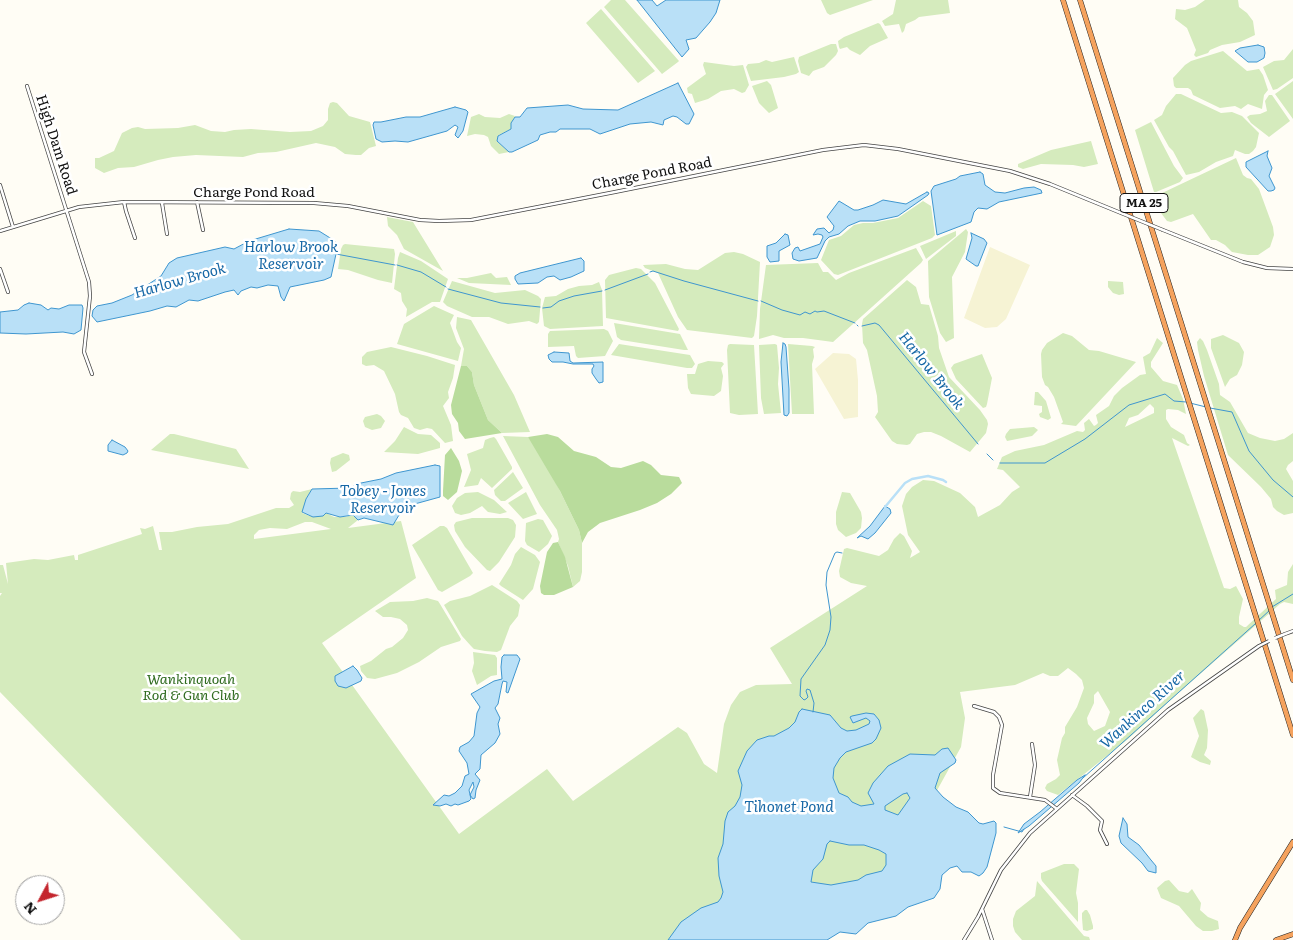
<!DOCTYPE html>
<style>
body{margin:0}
#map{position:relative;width:1293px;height:940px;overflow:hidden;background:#fffdf5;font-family:Literata,serif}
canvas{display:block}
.north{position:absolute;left:15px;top:875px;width:50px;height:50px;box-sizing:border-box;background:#fff;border:1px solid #a0a0a0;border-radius:50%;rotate:230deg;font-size:14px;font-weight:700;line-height:20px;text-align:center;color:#111}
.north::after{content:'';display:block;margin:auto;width:18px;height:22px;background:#c4262e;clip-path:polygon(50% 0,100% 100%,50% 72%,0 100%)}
</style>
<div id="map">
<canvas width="1293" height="940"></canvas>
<div class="north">N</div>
</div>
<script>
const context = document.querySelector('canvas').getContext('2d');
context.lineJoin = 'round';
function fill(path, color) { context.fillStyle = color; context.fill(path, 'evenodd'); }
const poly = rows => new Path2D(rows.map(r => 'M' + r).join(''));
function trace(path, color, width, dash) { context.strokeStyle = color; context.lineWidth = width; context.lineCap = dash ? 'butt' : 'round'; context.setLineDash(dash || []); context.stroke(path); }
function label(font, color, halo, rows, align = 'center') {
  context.font = font + ' Literata,serif'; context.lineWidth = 5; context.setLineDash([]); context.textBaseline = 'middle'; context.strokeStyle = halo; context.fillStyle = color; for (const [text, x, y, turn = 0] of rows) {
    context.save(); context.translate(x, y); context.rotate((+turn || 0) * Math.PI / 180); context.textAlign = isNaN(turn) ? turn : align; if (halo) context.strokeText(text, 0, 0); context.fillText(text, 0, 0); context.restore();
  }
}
fill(poly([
 [990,247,1030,265,1006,319,997,327,985,328,964,318],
 [833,353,849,354,856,359,858,380,858,417,844,419,815,369]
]), '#f6f3d4');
fill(poly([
 [611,0,625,0,679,61,678,62,662,74,604,7],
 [821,0,873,0,830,15,827,13],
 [896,0,948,0,950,13,919,17,915,20,906,24,904,31,902,33,899,24,885,26,882,21,893,14],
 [1205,0,1238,0,1239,7,1247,13,1253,21,1255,35,1240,42,1222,45,1210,50,1208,53,1196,57,1194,55,1196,50,1187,28,1175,19,1176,9,1185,10,1195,7],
 [601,9,655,71,638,83,586,23],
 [878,23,880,24,888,38,870,46,860,55,850,50,847,47,840,49,839,47,838,41,844,37],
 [831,44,836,44,838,51,836,55,824,67,813,71,809,76,801,73,798,61,799,57],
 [1293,49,1293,78,1277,89,1273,90,1263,67,1274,61,1284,60],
 [1223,51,1247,71,1259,69,1263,75,1268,90,1264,95,1262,109,1248,104,1241,109,1235,106,1220,108,1193,95,1191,90,1188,88,1176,88,1174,86,1173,78,1185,65,1191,61],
 [794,57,799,72,796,74,784,77,751,81,746,67,748,64,759,63,766,60,772,62],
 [704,62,734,66,743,65,749,85,745,92,742,93,734,89,721,91,708,99,695,103,692,94,688,93,687,88,706,74,703,65],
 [767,81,771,85,778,108,769,113,759,103,752,86],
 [1293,81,1293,119,1275,94],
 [1176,94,1181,94,1221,113,1232,112,1242,116,1259,133,1256,147,1253,151,1249,154,1245,154,1235,150,1233,156,1216,162,1199,172,1186,175,1173,151,1169,147,1154,120,1162,115,1166,106],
 [1269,95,1272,95,1290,121,1269,137,1251,123,1247,117,1250,115,1260,114,1267,111,1265,101],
 [333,102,337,103,349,116,370,122,376,146,369,148,361,155,356,155,345,154,335,147,316,143,276,152,258,153,243,157,196,155,173,157,158,160,134,167,118,168,104,173,95,168,95,158,99,158,114,151,122,133,132,128,138,127,145,129,178,128,195,125,211,131,225,132,234,130,251,129,290,132,311,131,323,126,328,120,328,109,330,103],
 [479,114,485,117,500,118,509,114,515,116,511,129,499,135,498,139,498,142,509,152,499,154,491,146,488,137,484,135,475,134,467,136,471,117],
 [1151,122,1174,166,1183,178,1180,182,1156,192,1154,192,1135,130],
 [1091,141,1098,164,1084,167,1073,165,1041,164,1023,169,1018,167,1018,164,1051,150],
 [1236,158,1243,175,1247,178,1251,179,1259,189,1273,227,1274,235,1270,247,1258,255,1248,255,1232,252,1225,245,1216,240,1211,240,1193,214,1171,222,1167,221,1161,213,1156,198,1160,194],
 [923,201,931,206,935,235,932,238,838,275,834,274,821,260,829,240,841,236,854,225,863,223,873,223,898,218],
 [387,217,413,222,443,271,404,249,397,235,388,226],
 [966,229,968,232,965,252,952,277,954,338,946,342,940,333,929,297,928,261],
 [956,231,956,236,926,259,920,246],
 [345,244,394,249,395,254,392,283,378,280,348,270,338,269,341,249,343,245],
 [916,248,923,260,921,263,833,342,803,338,784,338,773,335,759,339,760,309,766,265,818,263,823,272,828,272,836,280,849,273],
 [400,252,421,261,448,279,440,302,432,302,406,317,407,309,402,301,401,293,394,289,398,258],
 [734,252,743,254,760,262,757,316,754,336,752,338,687,330,678,317,658,273,645,268,643,265,666,264,685,269,698,270,725,253],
 [636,268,641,269,655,283,679,329,678,331,606,318,605,280,609,275],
 [491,273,496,278,507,277,511,285,469,283,457,278,467,278],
 [907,280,916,287,921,304,929,305,938,336,939,348,949,377,980,410,987,420,988,424,986,433,970,452,941,436,931,432,924,432,917,434,910,444,907,445,897,444,892,441,875,417,878,412,877,396,867,350,863,343,862,324,863,319],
 [452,281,495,293,525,290,538,296,541,299,539,322,537,324,529,321,508,324,489,317,472,317,447,306,443,302],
 [1108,281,1123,282,1124,294,1119,295,1113,293,1108,287],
 [599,282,602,290,603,326,550,329,544,326,542,308,545,297,556,296,568,289,579,286,592,285],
 [434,306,454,315,450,323,457,342,461,348,458,361,397,344,404,324],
 [457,317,471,320,514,395,530,432,502,433,488,420,474,385,472,372,467,366,461,366,464,349,456,328],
 [614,323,680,334,688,350,684,350,621,340,617,337],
 [604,329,608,331,613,341,605,356,578,358,576,356,574,346,548,347,548,334,550,331],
 [1063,333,1072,336,1089,350,1099,351,1136,362,1076,426,1061,424,1063,422,1054,397,1048,387,1045,385,1042,377,1041,354,1042,350,1047,343],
 [1223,335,1239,343,1244,352,1242,365,1237,375,1230,379,1225,387,1211,348,1211,339],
 [1157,338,1163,343,1151,362,1151,367,1163,381,1177,385,1183,399,1186,414,1178,410,1168,409,1166,410,1166,419,1171,427,1184,435,1187,443,1190,445,1188,446,1172,438,1224,588,1230,589,1236,586,1243,599,1239,617,1239,624,1244,627,1246,627,1276,599,1275,590,1287,585,1288,572,1293,564,1293,604,1284,602,1280,604,1175,696,1128,739,1058,795,1047,791,1045,788,1047,784,1056,779,1060,775,1057,760,1062,738,1065,733,1065,727,1077,707,1084,688,1082,680,1076,674,1068,668,1058,676,1050,676,1043,673,1015,685,960,692,965,718,961,747,935,794,916,901,816,940,241,940,0,692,0,596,2,593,0,593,0,565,3,565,8,584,6,563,34,559,48,560,74,555,75,560,78,560,78,555,142,534,140,528,145,529,153,526,159,550,162,550,159,532,172,532,197,527,228,524,276,508,289,508,294,505,290,499,291,493,293,491,300,492,312,489,306,499,302,513,310,516,326,513,334,517,345,517,353,515,356,517,358,520,348,528,401,521,416,578,322,643,459,834,547,769,573,801,678,727,687,733,704,764,717,773,724,724,731,705,740,692,756,685,792,684,770,648,867,586,851,583,840,577,839,571,844,549,847,548,879,556,888,550,894,539,900,533,904,536,912,551,910,558,920,552,908,535,902,506,906,494,912,487,923,480,934,481,960,493,975,507,978,517,1000,505,1012,492,1020,487,1003,470,997,469,1002,457,1015,451,1044,445,1077,431,1083,432,1085,430,1084,423,1089,419,1094,426,1096,425,1098,423,1096,415,1109,406,1114,396,1122,388,1140,375,1146,374,1143,357,1150,353],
 [1150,404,1154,408,1154,413,1125,427,1129,418,1138,415],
 [305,522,312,522,331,529,254,539,254,535,259,530,270,528,287,529],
 [1098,691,1110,712,1105,726,1094,731,1088,724,1087,718,1094,703,1094,695],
 [1200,338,1203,341,1207,350,1219,384,1220,395,1230,402,1248,433,1260,438,1275,441,1284,439,1293,433,1293,461,1288,465,1286,469,1293,481,1293,513,1284,515,1277,511,1273,507,1271,499,1261,487,1228,455,1204,376,1198,350,1197,342],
 [619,344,690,355,695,364,692,368,687,368,611,355],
 [730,344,754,345,758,414,739,415,730,413,727,350,728,345],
 [775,344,777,345,779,368,778,384,781,413,764,414,761,398,759,345],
 [788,344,812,346,815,347,813,349,814,357,812,364,814,414,792,414],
 [391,347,427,356,455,365,453,378,448,392,449,398,443,406,451,425,453,441,445,443,432,429,427,428,420,430,414,428,408,418,401,415,399,412,395,394,384,371,374,365,366,366,362,364,362,357,367,352],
 [982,354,992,378,987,404,986,407,983,408,956,379,951,368,954,364],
 [708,361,722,362,724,364,721,368,723,376,721,391,714,396,691,394,688,388,687,374,695,374,698,364],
 [1035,392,1038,392,1046,401,1051,418,1048,420,1040,417,1039,414,1042,412,1042,406,1034,405],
 [377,414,381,416,385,421,381,428,372,430,365,427,363,421,365,417],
 [404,427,418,434,431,435,440,443,440,448,418,454,384,452,395,441],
 [1034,427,1038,430,1032,436,1007,441,1005,437,1006,434,1010,429],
 [170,434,174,434,236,449,249,469,151,450],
 [503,436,528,437,540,450,579,530,582,543,582,572,580,581,573,587,568,566,558,542,559,539,557,530,540,505],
 [490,438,494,437,496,439,512,467,512,469,492,488,481,478,478,485,464,487,471,470,467,454,483,448,485,440],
 [343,453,349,455,350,460,336,471,332,472,330,463,331,458],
 [513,472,523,488,505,501,501,501,495,495,494,490],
 [478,492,494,500,507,512,500,514,488,512,482,506,470,513,461,515,455,513,452,506,457,498,465,493],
 [526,492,537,514,523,519,508,503],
 [842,492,850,493,861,512,862,518,861,528,856,533,846,537,838,530,836,524,836,512],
 [472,518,508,518,513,520,516,525,515,537,499,562,490,571,487,570,465,547,455,531,454,525,456,522],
 [538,519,543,520,552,536,548,544,539,552,527,545,525,541,526,523],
 [440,526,444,526,447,528,473,573,470,576,442,592,438,590,412,545],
 [521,547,535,555,540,562,533,589,523,600,501,586,499,584,511,565,515,554],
 [492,585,517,601,520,605,518,616,510,626,501,650,497,652,485,651,474,649,471,646,462,636,444,605,450,601,470,596],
 [427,598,438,601,440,604,461,639,460,641,441,647,419,662,397,673,375,679,367,678,361,671,360,666,371,661,386,649,392,647,403,638,408,630,407,625,400,619,391,617,383,617,375,611,390,602,413,601],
 [473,652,495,655,497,658,497,675,491,676,477,685,472,671,474,663],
 [1201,709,1204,711,1208,730,1207,748,1204,755,1211,761,1210,765,1200,762,1191,757,1199,736,1193,718],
 [1064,864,1074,864,1079,869,1076,893,1078,903,1078,922,1042,881,1041,878,1041,873],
 [1169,880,1179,891,1188,893,1192,889,1201,903,1200,910,1208,917,1218,921,1219,929,1212,931,1203,931,1196,926,1179,906,1161,898,1157,888,1165,881],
 [1037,881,1084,936,1089,937,1090,940,1022,940,1015,932,1013,926,1013,919,1016,911,1035,896],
 [1085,910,1087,910,1090,915,1093,926,1093,929,1087,931,1083,930,1082,918,1082,913]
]), '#d5ebbd');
fill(poly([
 [461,366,467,366,472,372,474,385,488,420,502,433,465,439,459,431,458,423,452,414,451,405],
 [547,434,558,437,574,451,596,457,611,467,621,468,643,461,651,465,661,475,679,477,682,483,671,494,657,503,640,510,600,523,588,532,582,543,579,530,560,491,528,437],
 [451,448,459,461,462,471,457,492,448,500,443,496,443,491,445,455],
 [558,542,565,557,573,587,554,595,544,595,541,593,540,586,547,552,553,543]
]), '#b9dc9c');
const water = poly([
 [637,0,652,0,657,6,666,0,720,0,716,13,710,22,696,38,686,40,689,49,682,57,637,0],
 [1258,45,1264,47,1265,53,1264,58,1257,62,1248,62,1235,51,1240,48,1258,45],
 [678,83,694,114,689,124,686,124,677,117,673,116,664,120,663,125,651,122,630,124,600,134,590,129,560,129,556,132,550,132,540,135,538,140,512,152,509,152,497,141,498,136,511,129,511,123,515,117,520,117,527,108,568,105,583,109,618,110,678,83],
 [455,107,466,110,468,112,463,131,458,138,455,135,458,127,455,125,447,131,408,142,395,141,382,142,376,139,373,125,374,122,381,122,406,117,420,117,455,107],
 [1268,151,1267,156,1272,168,1269,176,1275,188,1274,190,1271,191,1268,191,1246,167,1246,162,1268,151],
 [980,172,983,174,985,185,995,192,1005,193,1024,188,1034,187,1041,190,1042,193,999,202,987,209,978,208,974,212,971,222,937,235,931,191,934,186,956,179,960,176,980,172],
 [927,192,929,193,928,195,898,216,875,221,860,221,848,226,839,234,829,237,825,241,817,258,799,261,793,259,792,253,795,248,798,247,800,251,820,244,823,237,822,235,818,234,813,235,817,229,824,228,829,233,833,230,834,226,827,217,839,201,854,210,858,210,873,205,883,200,906,204,927,192],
 [289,229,319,231,335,241,336,254,331,277,324,280,290,287,284,301,281,297,278,286,268,285,257,288,251,287,241,291,238,295,234,290,225,292,198,301,189,300,176,307,167,306,150,311,97,322,92,316,93,310,97,306,112,303,132,295,161,276,169,263,177,258,225,247,234,249,249,241,289,229],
 [971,233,984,239,987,243,978,266,976,266,966,259,972,238,971,233],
 [785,234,788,235,790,245,779,251,779,261,770,262,767,257,767,246,776,243,785,234],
 [581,258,584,261,584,271,571,277,560,280,554,276,547,277,538,283,518,284,515,279,515,276,520,273,581,258],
 [29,303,41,305,48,310,51,308,59,309,69,305,82,305,83,308,81,330,74,334,63,332,26,334,0,333,0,312,18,310,24,305,29,303],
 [783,343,785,344,786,347,789,389,789,413,787,416,784,415,781,362,783,343],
 [554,352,569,353,570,361,573,363,603,362,603,382,599,383,596,379,592,373,592,369,594,366,593,364,573,364,563,362,552,362,549,359,548,355,554,352],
 [112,440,125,447,128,451,127,453,123,455,108,451,108,445,112,440],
 [435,465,440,466,440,497,411,505,409,511,399,515,393,525,364,518,358,520,353,515,340,517,326,513,323,516,313,517,302,512,306,499,312,489,349,488,361,483,381,479,396,473,435,465],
 [885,506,890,509,891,513,875,533,868,539,861,536,857,538,870,526,885,506],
 [504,655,517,655,520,659,508,693,506,692,507,682,503,681,502,684,498,704,495,708,500,718,498,724,500,734,495,743,481,755,480,769,475,774,480,780,476,790,475,798,473,799,470,795,474,787,473,782,469,790,471,799,469,801,458,805,455,804,451,806,446,804,440,806,433,805,444,795,449,796,455,793,462,786,465,776,469,774,467,763,459,751,460,747,469,742,474,736,477,713,480,707,471,694,494,681,502,679,501,667,502,657,504,655],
 [353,666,357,670,362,678,361,681,346,688,338,686,335,681,335,676,353,666],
 [802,709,830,715,841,728,847,731,856,730,869,724,870,721,866,718,853,723,850,717,852,716,866,713,874,714,879,720,881,728,876,739,872,743,846,752,840,758,834,768,833,778,839,793,848,797,852,802,861,806,874,804,868,793,873,783,888,766,910,754,935,755,942,749,948,748,956,760,955,763,940,773,935,788,943,797,956,807,968,812,979,823,983,824,994,821,996,823,996,833,987,867,983,873,979,876,971,872,962,872,957,866,950,868,942,875,940,889,934,898,908,907,896,916,868,923,856,934,840,932,827,940,668,940,681,922,701,908,718,902,721,898,723,892,719,876,718,858,723,844,725,821,728,812,735,806,740,797,742,785,738,771,747,751,757,740,769,736,774,736,789,728,795,722,799,712,802,709],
 [907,793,910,798,898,815,885,810,885,806,903,794,907,793],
 [830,841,849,845,864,845,879,850,886,854,886,865,882,871,866,875,858,880,831,885,811,882,813,870,823,859,827,844,830,841],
 [1085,775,1079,783,1029,826,1018,833,1024,824,1040,812,1077,780,1085,775],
 [1123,818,1127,824,1128,837,1139,845,1151,860,1156,866,1156,873,1148,871,1142,863,1121,843,1119,836,1123,818]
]);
fill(water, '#b9e0f7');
trace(water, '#3f96cf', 1);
trace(poly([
 [336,254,395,265],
 [397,265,421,272,446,287],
 [650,272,653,271,684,281,758,301],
 [448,289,501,303,540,307],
 [605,290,648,274],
 [761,301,782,310,800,315,805,312,810,314,815,311,817,312,824,311,855,323],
 [543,308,551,307,559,301,574,296,602,291],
 [857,325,858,326],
 [862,326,875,323,879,325,978,444],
 [1190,403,1206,407],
 [1210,408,1232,412,1249,451,1273,480,1293,497],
 [987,454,993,460],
 [1000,463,1045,463,1085,439,1129,405,1165,394,1174,401,1186,402],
 [1272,607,1293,594],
 [1258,621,1270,610],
 [813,712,814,703,810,690,807,689,806,691,808,697,806,699,804,700,800,696,801,679,825,645,830,630,831,617,826,585,827,572,835,553,837,552,842,553],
 [1083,778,1255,624],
 [1004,827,1022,832,1024,829]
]), '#3f96cf', 1);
trace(poly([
 [885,507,905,483,912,479,928,476,943,480,946,482]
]), '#b9e0f7', 2.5);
const minor = poly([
 [27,86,89,282,90,296,84,352,92,374],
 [0,185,13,227],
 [124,202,126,211,135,238],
 [197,202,203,230],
 [162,203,167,234],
 [1163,230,1243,262,1267,268,1293,269],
 [0,231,79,207,124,202,314,203,348,206,420,220,439,221,471,220,615,192,823,150,864,145,898,149,1010,171,1050,184,1121,213],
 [0,269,8,292],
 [1285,634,1293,631],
 [974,706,994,712,999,717,1002,725,993,775,993,788,1000,793,1045,800,1057,809,1168,710,1259,646],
 [1072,795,1087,806,1102,821,1100,830,1107,844],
 [1030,797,1035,765,1032,744],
 [982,909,992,940],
 [964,940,978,917,1001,870,1030,833,1057,809]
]);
const highway = poly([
 [1063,0,1293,735],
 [1080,0,1293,680],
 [1235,940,1240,928,1293,842],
 [1276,940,1293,934]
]);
trace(minor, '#444', 4);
trace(highway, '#222', 5.5);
trace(minor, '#fff', 2.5);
trace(highway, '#f5a25d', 4.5);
const minorBridge = poly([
 [1121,213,1163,230],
 [1275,638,1285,634],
 [1259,646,1269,641]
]);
trace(minorBridge, '#444', 4, []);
trace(minorBridge, '#fff', 2.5);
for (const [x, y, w] of [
 [1144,203,48]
]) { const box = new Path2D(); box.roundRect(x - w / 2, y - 9.5, w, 19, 4); context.fillStyle = '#fff'; context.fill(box); trace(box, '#111', 1); }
label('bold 12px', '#111', null, [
 ["MA 25",1144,203]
]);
label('14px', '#111', '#fff', [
 ["High Dam Road",56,145,72],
 ["Charge Pond Road",652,174,-11],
 ["Charge Pond Road",254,193]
]);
label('italic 14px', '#2f6b1f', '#fff', [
 ["Wankinquoah",191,680],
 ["Rod & Gun Club",191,696]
]);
label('italic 15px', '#1768a6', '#fff', [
 ["Harlow Brook",291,248],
 ["Reservoir",291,265],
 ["Harlow Brook",180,281,-16],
 ["Harlow Brook",931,371,51],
 ["Tobey - Jones",383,492],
 ["Reservoir",383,509],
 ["Wankinco River",1143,710,-42],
 ["Tihonet Pond",789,808]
]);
</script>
